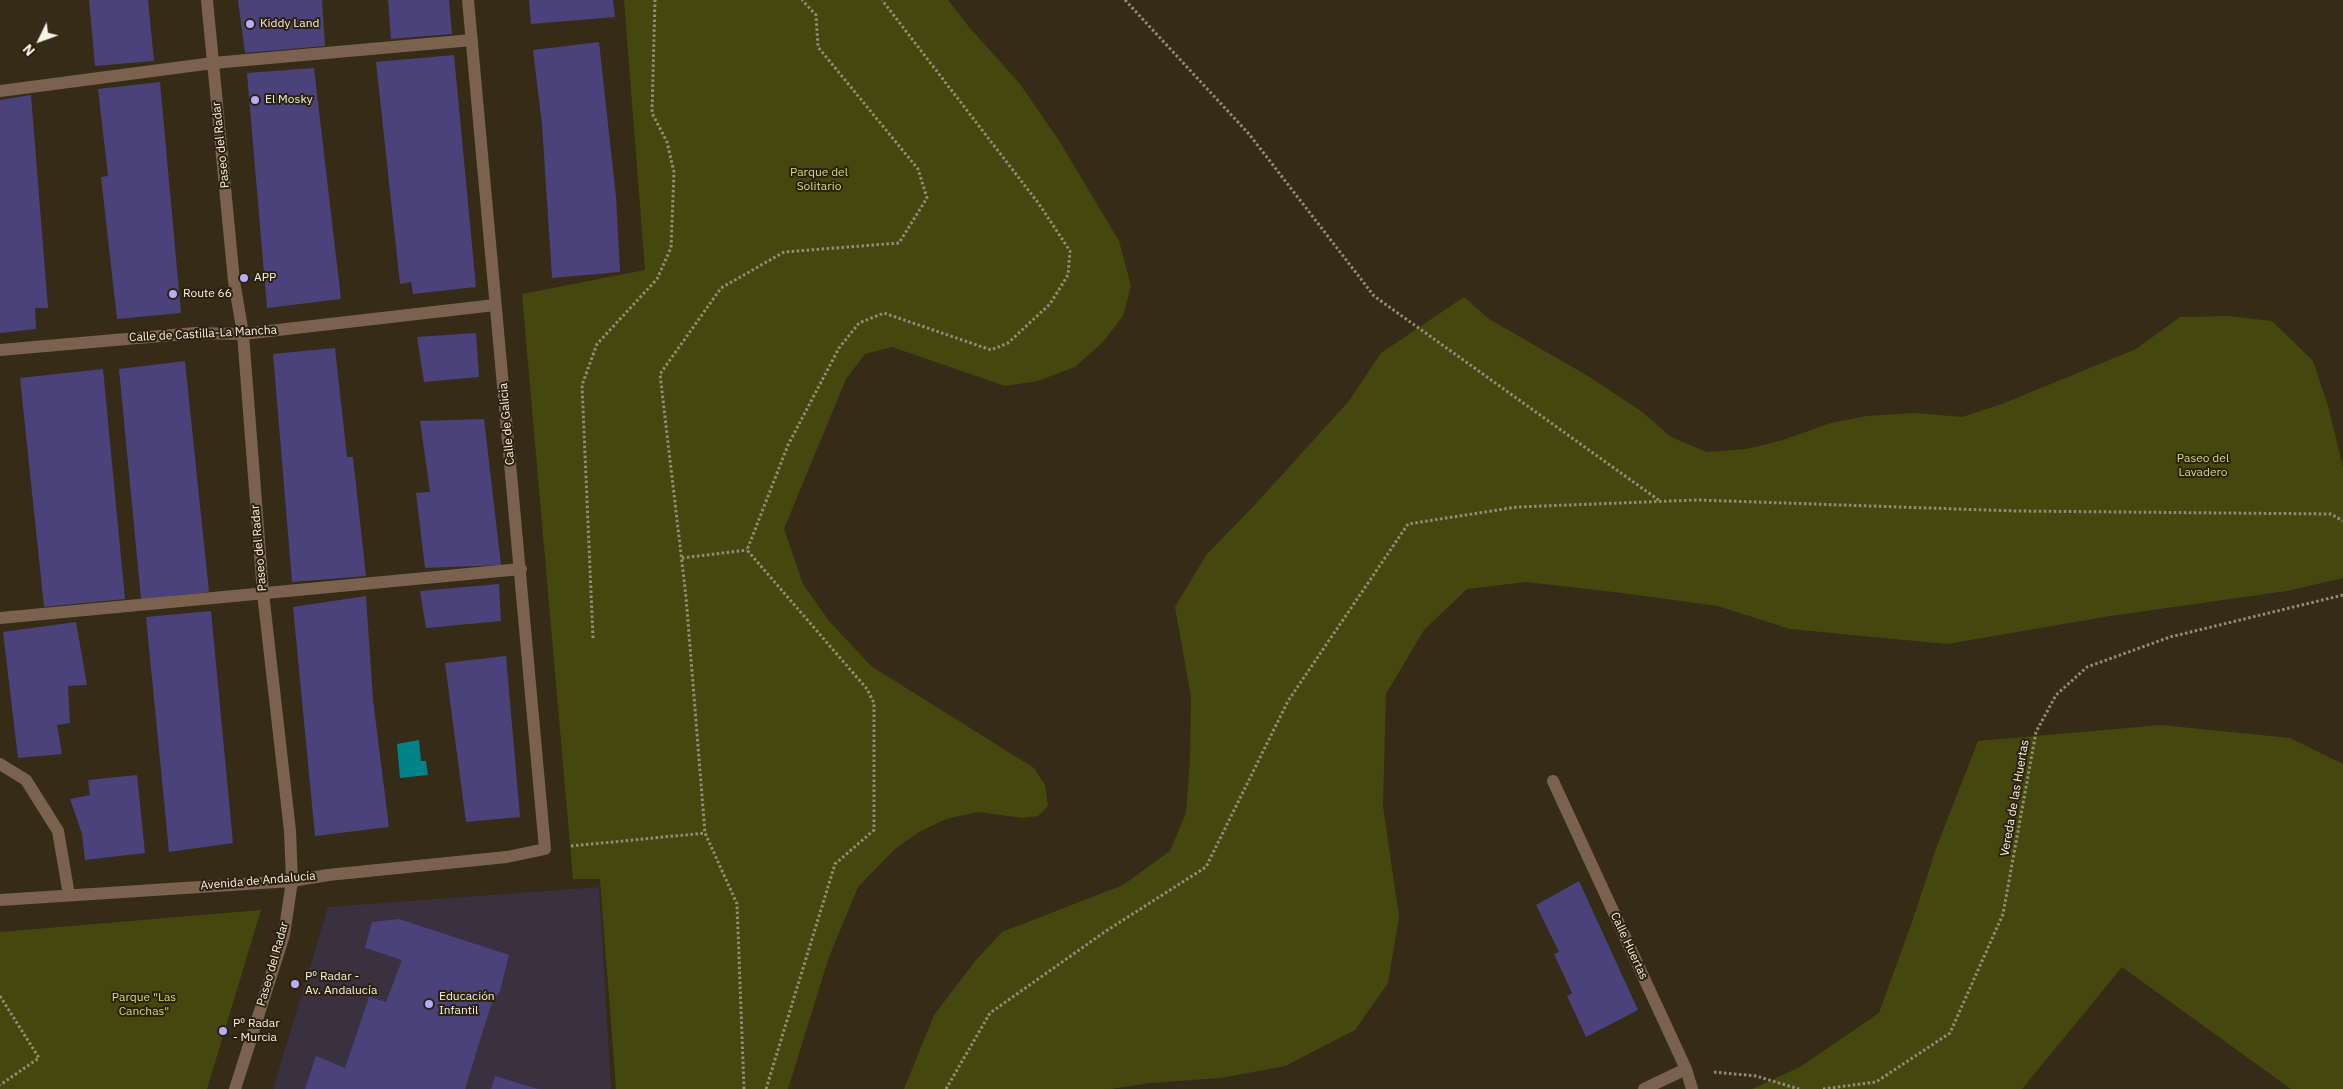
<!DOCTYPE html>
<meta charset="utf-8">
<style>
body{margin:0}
#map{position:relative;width:2343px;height:1089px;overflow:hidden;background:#352b17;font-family:"IBM Plex Sans",sans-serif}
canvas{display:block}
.north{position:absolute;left:15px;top:15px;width:50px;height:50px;-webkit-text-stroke:4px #2b210d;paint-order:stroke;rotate:228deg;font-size:14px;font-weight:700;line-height:20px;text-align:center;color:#f9f2e6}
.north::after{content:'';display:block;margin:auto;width:18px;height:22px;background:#f9f2e6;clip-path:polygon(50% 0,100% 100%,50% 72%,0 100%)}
</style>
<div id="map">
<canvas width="2343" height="1089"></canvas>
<div class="north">N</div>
</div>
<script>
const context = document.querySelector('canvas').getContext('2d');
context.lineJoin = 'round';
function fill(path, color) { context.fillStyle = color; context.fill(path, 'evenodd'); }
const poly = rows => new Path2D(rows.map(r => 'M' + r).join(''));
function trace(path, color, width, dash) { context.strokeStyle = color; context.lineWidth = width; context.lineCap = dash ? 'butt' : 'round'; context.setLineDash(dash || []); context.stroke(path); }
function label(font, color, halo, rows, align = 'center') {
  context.font = font + ' "IBM Plex Sans",sans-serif'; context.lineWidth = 4; context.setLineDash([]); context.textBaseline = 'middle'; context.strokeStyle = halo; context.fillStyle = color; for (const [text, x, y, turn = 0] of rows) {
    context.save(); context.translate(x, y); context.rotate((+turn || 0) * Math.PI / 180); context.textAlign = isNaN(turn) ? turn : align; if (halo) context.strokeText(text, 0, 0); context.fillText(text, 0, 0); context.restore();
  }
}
fill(poly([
 [599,887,611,1089,273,1089,328,907]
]), '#393040');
fill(poly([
 [624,0,948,0,969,27,1020,84,1060,142,1119,241,1131,286,1123,316,1103,342,1075,367,1038,381,1005,386,892,347,865,354,846,379,784,529,803,584,829,621,871,666,1034,768,1045,785,1048,806,1038,816,1023,818,978,812,946,819,919,832,895,849,858,887,829,957,788,1089,616,1089,600,879,573,879,522,294,645,270],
 [1464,297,1489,319,1588,376,1641,411,1671,437,1707,452,1747,449,1783,440,1831,423,1867,416,1916,413,1962,417,2002,404,2136,349,2180,317,2228,316,2272,321,2313,361,2328,406,2343,467,2343,578,2287,591,2110,616,1947,644,1790,629,1718,606,1622,593,1526,582,1467,589,1424,630,1386,694,1383,806,1399,917,1388,983,1355,1030,1285,1066,1221,1078,1150,1083,1110,1089,904,1089,934,1015,976,960,1002,932,1123,885,1170,851,1186,813,1190,759,1191,697,1175,607,1207,554,1251,509,1349,401,1381,353],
 [2161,725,2290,738,2343,764,2343,1089,2291,1089,2122,967,2022,1089,1752,1089,1800,1067,1879,1013,1912,922,1937,846,1978,741],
 [261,910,207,1089,0,1089,0,932]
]), '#44480e');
fill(poly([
 [419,740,421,761,426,761,428,775,400,778,397,744]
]), '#008389');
fill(poly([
 [89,0,148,0,154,61,95,66],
 [238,0,322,0,325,46,245,53],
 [388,0,449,0,452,34,391,39],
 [529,0,613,0,615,17,531,24],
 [599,42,616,197,620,272,552,278,542,124,533,50],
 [454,55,476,287,413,294,411,282,400,284,376,62],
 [314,68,341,299,267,308,247,73],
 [160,82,181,313,117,319,101,177,108,176,98,89],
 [31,95,48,308,35,308,36,329,0,333,0,100],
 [476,333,479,377,424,382,417,337],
 [335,348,347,457,353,457,366,576,292,582,273,354],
 [185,361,209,592,141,599,119,369],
 [103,369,125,599,44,607,20,378],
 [484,419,501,565,425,568,416,493,430,492,420,421],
 [499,584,501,621,426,628,420,591],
 [366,596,373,700,389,827,315,836,293,607],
 [211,611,233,843,169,852,146,617],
 [76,622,87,685,68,686,70,723,57,725,62,754,18,758,3,632],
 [506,656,520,817,466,822,445,663],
 [137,775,145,853,85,860,82,834,70,799,90,795,88,780],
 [1579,881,1638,1010,1586,1037,1567,996,1572,993,1554,954,1559,952,1536,905],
 [399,919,509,955,500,991,491,1005,465,1089,305,1089,316,1056,345,1068,369,997,386,1002,402,960,365,948,372,922],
 [495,1076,538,1089,491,1089]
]), '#4b417b');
trace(poly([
 [1125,0,1249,134,1374,296,1660,501],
 [682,558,747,550],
 [593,638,582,385,597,344,657,279,671,248,674,172,667,142,652,113,655,0],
 [571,846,705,833],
 [0,996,39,1058,0,1085],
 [1714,1072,1756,1076,1799,1089],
 [744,1089,737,904,705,833,686,597,660,374,721,288,784,252,899,243,927,198,918,169,818,47,816,15,802,0],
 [766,1089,835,864,874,830,874,703,867,689,747,550,788,445,839,348,859,323,884,313,991,350,1008,343,1050,304,1068,275,1070,251,1039,204,882,0],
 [946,1089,990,1013,1106,931,1206,867,1288,701,1408,524,1517,507,1698,500,2015,511,2331,514,2343,521],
 [1823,1089,1876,1082,1950,1033,2003,914,2036,732,2056,695,2087,667,2170,637,2343,595]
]), '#948c7b', 3, [2.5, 2.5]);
trace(poly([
 [207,0,234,281,243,334,263,593,290,831,292,881,284,935,235,1089],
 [0,91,213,63,472,40],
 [0,350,195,333,243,334,495,305],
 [0,618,521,569],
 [0,764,26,780,58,831,69,895],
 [1553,781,1686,1069,1644,1089],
 [0,900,292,881,328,875,507,857,545,849,468,0],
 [1686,1069,1692,1089]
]), '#7b624f', 12);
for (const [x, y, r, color] of [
 [250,24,5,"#b6acf8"],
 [255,100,5,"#b6acf8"],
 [244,278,5,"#b6acf8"],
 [173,294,5,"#b6acf8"],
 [295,984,5,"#b6acf8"],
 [429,1004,5,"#b6acf8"],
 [223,1031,5,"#b6acf8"]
]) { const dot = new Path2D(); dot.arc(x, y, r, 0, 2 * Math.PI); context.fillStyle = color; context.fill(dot); trace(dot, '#2b210d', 2); }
label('12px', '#f9f2e6', '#2b210d', [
 ["Kiddy Land",260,24],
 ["El Mosky",265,100],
 ["APP",254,278],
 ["Route 66",183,294],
 ["Pº Radar -",305,977],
 ["Av. Andalucía",305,991],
 ["Educación",439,997],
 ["Infantil",439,1011],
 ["Pº Radar",233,1024],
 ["- Murcia",233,1038]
], 'left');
label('12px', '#f9f2e6', '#2b210d', [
 ["Paseo del Radar",221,145,-96],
 ["Calle de Castilla-La Mancha",203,334,-3],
 ["Calle de Galicia",507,424,-95],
 ["Paseo del Radar",259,548,-95],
 ["Vereda de las Huertas",2015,798,-80],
 ["Avenida de Andalucía",258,881,-5],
 ["Calle Huertas",1629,946,65],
 ["Paseo del Radar",273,964,-74]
]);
label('12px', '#d4de7a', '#2b210d', [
 ["Parque del",819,173],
 ["Solitario",819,187],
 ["Paseo del",2203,459],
 ["Lavadero",2203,473],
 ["Parque \"Las",144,998],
 ["Canchas\"",144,1012]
]);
</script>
